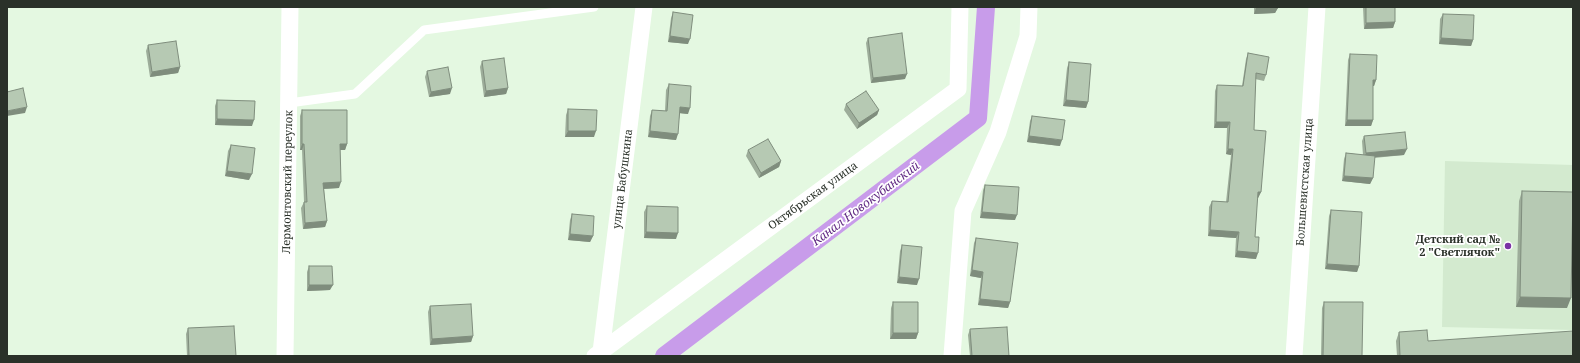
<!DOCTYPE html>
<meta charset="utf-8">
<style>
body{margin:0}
#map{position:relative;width:1580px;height:363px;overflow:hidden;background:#e4f8e1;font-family:"Noto Serif",serif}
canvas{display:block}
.frame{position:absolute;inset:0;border:8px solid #2a3129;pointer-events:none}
</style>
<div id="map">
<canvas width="1580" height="363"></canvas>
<div class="frame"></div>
</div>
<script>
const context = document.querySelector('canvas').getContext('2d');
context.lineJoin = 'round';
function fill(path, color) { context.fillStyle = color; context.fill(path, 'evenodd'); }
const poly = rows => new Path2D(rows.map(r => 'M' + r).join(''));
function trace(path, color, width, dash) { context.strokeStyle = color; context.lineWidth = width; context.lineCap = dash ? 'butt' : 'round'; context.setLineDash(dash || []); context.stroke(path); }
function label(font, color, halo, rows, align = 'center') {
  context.font = font + ' "Noto Serif",serif'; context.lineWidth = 3.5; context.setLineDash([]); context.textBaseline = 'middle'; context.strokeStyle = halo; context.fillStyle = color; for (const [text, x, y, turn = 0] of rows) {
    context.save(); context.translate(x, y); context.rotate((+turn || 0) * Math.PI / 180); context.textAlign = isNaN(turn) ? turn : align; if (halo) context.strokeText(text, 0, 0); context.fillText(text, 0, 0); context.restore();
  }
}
fill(poly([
 [1445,161,1573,165,1573,330,1442,327]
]), '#d3eacf');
trace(poly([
 [664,356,978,118,986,7]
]), '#c89cea', 18);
trace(poly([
 [289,103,355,94,424,30,594,7]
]), '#fff', 9);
trace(poly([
 [601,352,644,7],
 [285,356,290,7],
 [595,356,958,89,960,7],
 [952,356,963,211,998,132,1028,36,1029,7],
 [1294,356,1317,7]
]), '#fff', 17);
fill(poly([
 [1254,7,1278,7,1275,13,1254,14],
 [1363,7,1395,7,1395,22,1393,28,1364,29],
 [673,12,688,44,668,42,671,18],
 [1443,14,1473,40,1471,46,1439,44,1440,19],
 [868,38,905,79,871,83,866,43],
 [148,45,180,67,178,73,150,77,146,51],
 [1248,53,1266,75,1264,81,1255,79,1254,130,1261,192,1258,198,1257,198,1255,237,1256,259,1235,257,1236,238,1208,236,1209,207,1212,201,1226,202,1231,155,1226,154,1227,128,1214,128,1215,91,1217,85,1242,86,1246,59],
 [1350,54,1376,80,1374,86,1373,86,1373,120,1371,126,1345,126,1348,60],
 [482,61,508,88,506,94,484,97,480,67],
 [1069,62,1088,102,1086,108,1063,106,1067,68],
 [427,71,450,94,429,97,425,77],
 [669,84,688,114,680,113,676,140,648,137,650,116,652,110,665,111,666,90],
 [217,100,252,126,215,125,215,106],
 [846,104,879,110,877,115,857,129,844,110],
 [568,109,594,137,565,137,566,115],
 [302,110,347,144,345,150,340,150,339,188,324,189,327,221,325,227,303,229,301,208,304,202,302,150,300,150,300,116],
 [1032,116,1060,146,1027,142,1030,121],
 [1364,136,1404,155,1374,158,1373,178,1370,184,1342,181,1344,159,1346,153,1363,155,1362,141],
 [231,145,249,180,225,176,228,151],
 [748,150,781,161,779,167,759,178,746,156],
 [985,185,1015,220,980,218,983,190],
 [1522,191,1567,308,1516,307,1519,201],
 [647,206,676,239,644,238,644,212],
 [1331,210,1359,266,1357,272,1325,269,1329,216],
 [572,214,593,236,590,242,568,240,570,220],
 [976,238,1010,302,1008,308,978,305,981,278,970,276,974,243],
 [902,245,917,285,897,283,900,251],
 [309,266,330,290,307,291,307,272],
 [893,302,918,333,916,339,890,339,891,308],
 [1324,302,1362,356,1321,356,1322,308],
 [430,306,473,336,471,342,430,345,428,312],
 [188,328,236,356,187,356,186,334],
 [970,329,1009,356,970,356,968,335],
 [1399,332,1428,341,1573,356,1397,356,1396,341]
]), '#9dad9a');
fill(poly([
 [1256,8,1278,8,1275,13,1254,14],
 [1395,22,1393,28,1364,29,1366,23],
 [670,36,690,39,688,44,668,42],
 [1441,38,1473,40,1471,46,1439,44],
 [180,67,178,73,150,77,152,72],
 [907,74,905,79,871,83,873,78],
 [1373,80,1376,80,1374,86,1371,86],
 [452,88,450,94,429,97,431,92],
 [508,88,506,94,484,97,486,91],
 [1066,100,1088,102,1086,108,1063,106],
 [27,107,25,113,7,116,7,111],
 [680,107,690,108,688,114,678,113],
 [879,110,877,115,857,129,859,123],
 [217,119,254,120,252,126,215,125],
 [1347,120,1373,120,1371,126,1345,126],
 [1216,122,1230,122,1227,128,1214,128],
 [568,131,596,131,594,137,565,137],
 [650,131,678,134,676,140,648,137],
 [1029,136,1062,140,1060,146,1027,142],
 [302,144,304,144,302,150,300,150],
 [340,144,347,144,345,150,338,150],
 [1228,149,1233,149,1231,155,1226,154],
 [1407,149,1404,155,1364,158,1366,153],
 [781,161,779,167,759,178,761,173],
 [227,171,252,174,249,180,225,176],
 [1344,176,1373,178,1370,184,1342,181],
 [341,182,339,188,321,189,323,183],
 [1258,192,1261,192,1258,198,1256,198],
 [982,212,1017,215,1015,220,980,218],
 [327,221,325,227,303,229,305,223],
 [1210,230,1239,232,1236,238,1208,236],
 [646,232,678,233,676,239,644,238],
 [570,234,593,236,590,242,568,240],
 [1237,251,1258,253,1256,259,1235,257],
 [1327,264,1359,266,1357,272,1325,269],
 [972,270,983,272,981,278,970,276],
 [899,277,919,279,917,285,897,283],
 [309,285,333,285,330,290,307,291],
 [1520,297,1571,298,1567,308,1516,307],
 [980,299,1010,302,1008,308,978,305],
 [893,333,918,333,916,339,890,339],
 [473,336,471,342,430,345,432,339]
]), '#7f8d7d');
const building = poly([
 [1256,7,1278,7,1278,8,1256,8,1256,7],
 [1366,7,1395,7,1395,22,1366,23,1366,7],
 [673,12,693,15,690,39,670,36,673,12],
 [1443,14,1474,15,1473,40,1441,38,1443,14],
 [902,33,907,74,873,78,868,38,902,33],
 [176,41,180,67,152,72,148,45,176,41],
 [1248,53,1269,57,1266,75,1256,73,1254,130,1266,131,1261,192,1258,192,1255,237,1259,237,1258,253,1237,251,1239,232,1210,230,1212,201,1228,202,1233,149,1228,149,1230,122,1216,122,1217,85,1243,86,1248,53],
 [1350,54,1377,55,1376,80,1373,80,1373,120,1347,120,1350,54],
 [504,58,508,88,486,91,482,61,504,58],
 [1069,62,1091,64,1088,102,1066,100,1069,62],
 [448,67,452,88,431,92,427,71,448,67],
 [669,84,691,86,690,108,680,107,678,134,650,131,652,110,667,111,669,84],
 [23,88,27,107,7,111,7,92,23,88],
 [866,91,879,110,859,123,846,104,866,91],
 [217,100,255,101,254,120,217,119,217,100],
 [568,109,597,110,596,131,568,131,568,109],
 [302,110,347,110,347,144,340,144,341,182,323,183,327,221,305,223,304,202,307,202,304,144,302,144,302,110],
 [1032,116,1065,120,1062,140,1029,136,1032,116],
 [1405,132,1407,149,1366,153,1364,136,1405,132],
 [768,139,781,161,761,173,748,150,768,139],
 [231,145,255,148,252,174,227,171,231,145],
 [1346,153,1375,156,1373,178,1344,176,1346,153],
 [985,185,1019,187,1017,215,982,212,985,185],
 [1522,191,1573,192,1571,298,1520,297,1522,191],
 [647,206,678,207,678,233,646,232,647,206],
 [1331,210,1362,212,1359,266,1327,264,1331,210],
 [572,214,594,216,593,236,570,234,572,214],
 [976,238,1018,243,1010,302,980,299,983,272,972,270,976,238],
 [902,245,922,247,919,279,899,277,902,245],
 [309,266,332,266,333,285,309,285,309,266],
 [893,302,918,302,918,333,893,333,893,302],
 [1324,302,1363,302,1362,356,1323,356,1324,302],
 [471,304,473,336,432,339,430,306,471,304],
 [234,326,236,356,189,356,188,328,234,326],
 [1007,327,1009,356,972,356,970,329,1007,327],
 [1427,330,1428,341,1573,331,1573,356,1400,356,1399,332,1427,330]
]);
fill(building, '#b6c9b3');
trace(building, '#7f8d7d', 1);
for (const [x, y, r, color] of [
 [1508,246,4,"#7a32a5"]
]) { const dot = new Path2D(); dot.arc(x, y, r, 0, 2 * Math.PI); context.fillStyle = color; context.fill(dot); trace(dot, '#fff', 1.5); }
label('11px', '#2a3129', '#fff', [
 ["улица Бабушкина",623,179,-83],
 ["Лермонтовский переулок",288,182,-89],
 ["Большевистская улица",1305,182,-86],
 ["Октябрьская улица",813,196,-36]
]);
label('bold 11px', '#2a3129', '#fff', [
 ["Детский сад №",1500,240],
 ["2 \"Светлячок\"",1500,253]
], 'right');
label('italic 12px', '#612a84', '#fff', [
 ["Канал Новокубанский",866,204,-37]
]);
</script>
